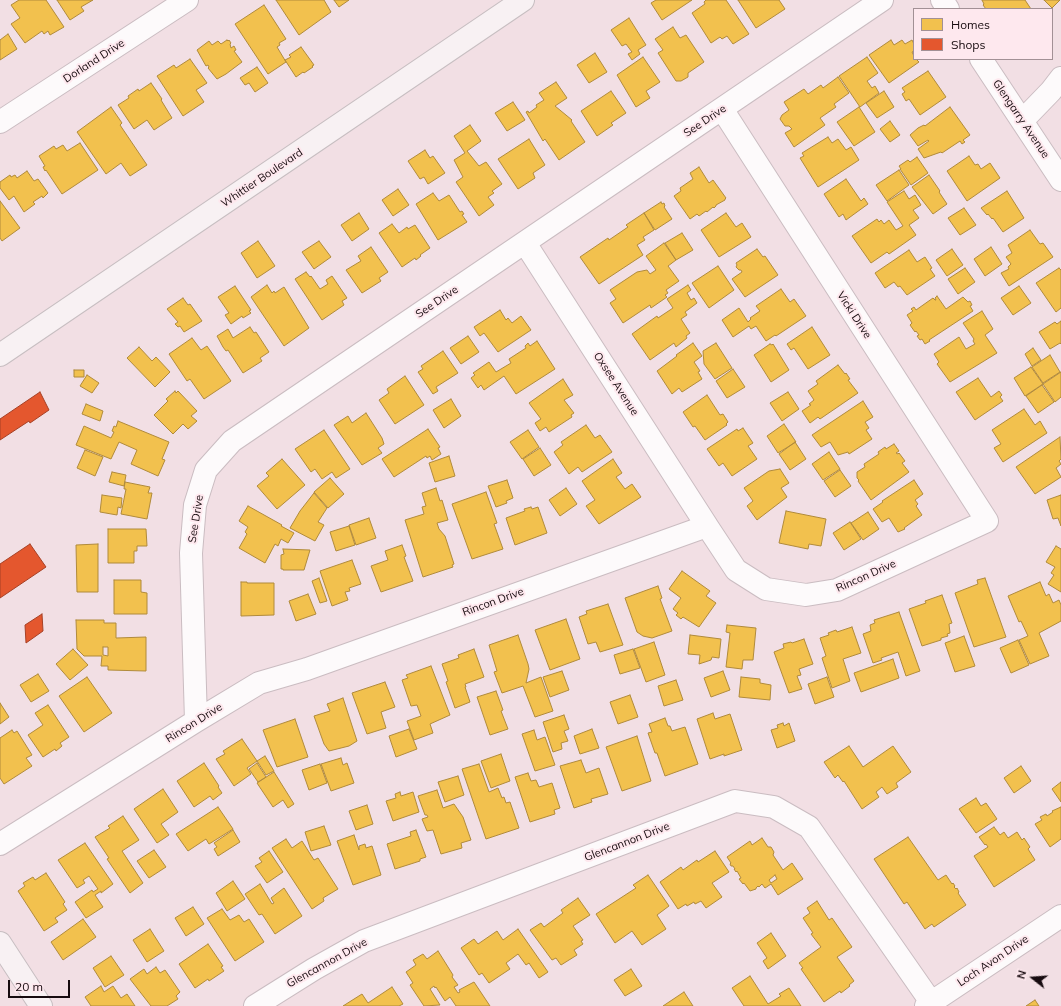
<!DOCTYPE html>
<style>
body{margin:0}
#map{position:relative;width:1061px;height:1006px;overflow:hidden;background:#f2dfe4;font-family:Mulish,sans-serif}
canvas{display:block}
.legend{position:absolute;left:913px;top:8px;width:140px;height:52px;box-sizing:border-box;background:#fee8ee;border:1px solid #a29095;margin:0;padding:5px 7px;list-style:none;font-size:12px;color:#170b0f}
.legend li{display:flex;align-items:center;gap:8px;height:20px}
.legend b{width:20px;border:1px solid #a29095}
.north{position:absolute;left:1013px;top:958px;width:40px;height:40px;-webkit-text-stroke:3px #fee8ee;paint-order:stroke;rotate:287deg;font-size:11px;font-weight:700;line-height:16px;text-align:center;color:#170b0f}
.north::after{content:'';display:block;margin:auto;width:14px;height:18px;background:#170b0f;clip-path:polygon(50% 0,100% 100%,50% 72%,0 100%)}
.scale{position:absolute;left:8px;top:980px;width:62px;height:18px;box-sizing:border-box;border:2px solid #170b0f;border-top:0;padding-left:5px;font-size:12px;line-height:14px;white-space:nowrap;color:#170b0f;-webkit-text-stroke:3px #fee8ee;paint-order:stroke}
</style>
<div id="map">
<canvas width="1061" height="1006"></canvas>
<ul class="legend">
<li><b style="height:11px;background:#f2c14e"></b>Homes</li>
<li><b style="height:11px;background:#e4572e"></b>Shops</li>
</ul>
<div class="north">N</div>
<div class="scale">20 m</div>
</div>
<script>
const context = document.querySelector('canvas').getContext('2d');
context.lineJoin = 'round';
function fill(path, color) { context.fillStyle = color; context.fill(path, 'evenodd'); }
const poly = rows => new Path2D(rows.map(r => 'M' + r).join(''));
function trace(path, color, width, dash) { context.strokeStyle = color; context.lineWidth = width; context.lineCap = dash ? 'butt' : 'round'; context.setLineDash(dash || []); context.stroke(path); }
function label(font, color, halo, rows, align = 'center') {
  context.font = font + ' Mulish,sans-serif'; context.lineWidth = 4; context.setLineDash([]); context.textBaseline = 'middle'; context.strokeStyle = halo; context.fillStyle = color; for (const [text, x, y, turn = 0] of rows) {
    context.save(); context.translate(x, y); context.rotate((+turn || 0) * Math.PI / 180); context.textAlign = isNaN(turn) ? turn : align; if (halo) context.strokeText(text, 0, 0); context.fillText(text, 0, 0); context.restore();
  }
}
const homes = poly([
 [19,0,46,0,64,27,50,35,48,31,44,34,42,31,25,43,11,24,20,18,11,5,19,0],
 [57,0,93,0,81,7,84,11,70,20,57,0],
 [276,0,324,0,331,12,299,35,276,0],
 [334,0,349,0,339,7,334,0],
 [656,0,692,0,662,20,651,3,656,0],
 [706,0,726,0,749,34,733,44,727,36,722,39,720,37,711,43,692,13,705,4,704,2,706,0],
 [738,0,779,0,785,9,756,28,738,0],
 [982,0,1025,0,1031,9,986,9,983,5,984,4,982,0],
 [1044,0,1060,0,1052,8,1044,0],
 [264,5,286,39,279,43,280,45,277,47,286,62,268,74,235,24,264,5],
 [629,18,646,45,638,50,640,54,632,60,628,54,632,52,626,44,622,46,611,30,629,18],
 [673,27,680,38,686,35,704,62,688,73,688,77,681,81,676,81,658,53,663,50,655,39,673,27],
 [8,34,17,49,0,60,0,40,8,34],
 [227,40,228,41,229,40,231,43,230,44,231,48,234,46,236,50,234,51,242,62,226,74,217,79,208,68,209,67,208,65,206,66,197,50,209,41,212,45,218,41,221,44,227,40],
 [891,40,894,45,902,40,905,44,912,40,914,44,914,51,912,52,914,56,914,59,916,59,919,62,889,83,869,55,891,40],
 [301,47,314,65,312,66,313,67,304,73,303,72,296,77,285,60,291,57,289,55,301,47],
 [595,53,607,72,589,83,577,65,595,53],
 [643,57,660,82,646,91,650,98,636,107,617,75,643,57],
 [867,57,878,73,867,81,872,88,875,86,879,93,860,107,839,76,867,57],
 [190,59,207,83,196,90,204,102,183,116,157,76,174,65,176,68,190,59],
 [257,67,268,83,255,92,249,83,245,85,240,78,257,67],
 [928,71,946,97,920,115,909,99,906,101,902,94,905,92,902,88,928,71],
 [838,77,849,93,834,104,836,107,820,118,825,125,794,147,785,133,792,129,789,126,785,126,780,119,782,115,789,110,784,102,804,89,808,94,821,85,823,88,838,77],
 [556,82,567,98,555,106,572,120,571,121,585,142,559,160,545,139,543,141,526,112,528,111,529,113,537,107,536,105,544,100,539,93,556,82],
 [151,83,162,99,161,100,172,118,154,130,147,120,134,129,118,105,129,98,128,96,138,89,139,91,151,83],
 [611,91,626,113,611,123,613,125,597,136,581,111,611,91],
 [884,91,894,107,877,118,866,103,884,91],
 [513,102,525,120,507,131,495,113,513,102],
 [111,107,122,123,120,125,147,165,130,176,121,163,106,174,77,132,111,107],
 [859,107,875,132,854,146,837,122,859,107],
 [950,107,970,135,963,140,965,142,962,144,960,141,942,153,941,152,924,158,918,149,929,141,928,140,918,146,910,135,918,128,924,125,925,126,950,107],
 [890,121,900,135,890,142,880,129,890,121],
 [470,125,481,141,467,151,479,166,486,162,502,184,492,191,494,193,488,197,494,205,479,216,456,182,463,177,454,160,465,153,454,136,470,125],
 [828,137,832,143,838,139,846,150,851,147,859,160,818,187,800,158,804,156,802,153,828,137],
 [529,139,545,165,533,173,535,178,518,189,498,159,529,139],
 [80,143,98,170,62,194,46,170,45,171,43,167,45,166,39,156,54,146,56,149,63,145,67,151,80,143],
 [425,150,430,158,433,156,445,173,428,184,424,177,420,179,408,161,425,150],
 [969,156,975,165,978,164,981,169,990,163,1000,178,967,201,947,171,969,156],
 [917,157,928,173,911,185,900,169,901,169,899,166,908,160,910,162,917,157],
 [699,167,709,183,713,180,726,198,725,199,725,200,716,205,716,206,714,208,713,207,707,212,706,211,699,216,697,214,690,219,674,196,681,191,680,188,693,179,690,173,699,167],
 [899,170,909,185,887,201,876,185,899,170],
 [27,171,34,181,38,179,48,193,43,198,42,196,33,202,35,204,24,212,14,196,9,200,0,188,0,182,10,175,11,177,15,175,17,178,27,171],
 [929,175,940,191,939,192,947,204,933,214,912,187,929,175],
 [846,179,861,201,864,198,868,204,846,220,843,214,839,217,824,194,846,179],
 [398,189,409,205,393,216,382,200,398,189],
 [904,191,909,199,915,195,921,205,913,210,919,218,909,225,916,235,889,254,887,252,871,263,852,236,877,219,879,222,881,220,884,224,889,220,896,230,903,226,887,202,904,191],
 [1007,191,1024,218,1003,232,993,218,992,219,988,214,987,215,981,208,1007,191],
 [433,193,439,201,449,195,460,212,462,211,464,214,462,215,467,222,438,240,416,204,433,193],
 [0,201,20,228,2,241,0,238,0,201],
 [661,202,662,204,664,203,665,206,664,207,672,219,655,230,644,213,661,202],
 [964,208,976,225,960,235,948,218,964,208],
 [359,213,369,229,352,241,341,225,359,213],
 [644,213,654,230,643,237,645,240,637,245,643,255,599,284,580,257,608,238,609,240,628,227,626,225,644,213],
 [726,213,736,227,742,223,751,237,719,257,701,230,726,213],
 [392,224,399,233,407,227,408,229,415,225,430,248,420,255,421,256,416,260,415,258,402,267,379,233,392,224],
 [1030,230,1040,244,1043,243,1053,257,1009,286,1001,273,1009,269,1008,267,1011,264,1006,257,1012,253,1008,245,1030,230],
 [682,233,693,250,676,260,665,243,682,233],
 [258,241,275,266,257,278,241,253,258,241],
 [319,241,331,257,314,269,302,252,319,241],
 [664,243,676,260,668,266,679,281,666,290,668,293,665,295,667,297,651,308,650,305,623,323,610,303,616,299,610,290,637,272,647,270,650,274,656,270,646,256,664,243],
 [371,247,388,272,379,278,381,281,362,293,346,270,361,261,358,256,371,247],
 [991,247,1002,264,985,276,974,259,991,247],
 [757,249,763,257,765,256,778,275,745,297,732,279,742,272,741,270,739,270,736,267,737,265,736,263,757,249],
 [952,249,963,265,947,276,936,260,952,249],
 [909,250,917,262,925,257,932,268,930,269,935,276,907,295,900,286,898,287,894,282,885,288,875,273,909,250],
 [718,266,734,290,709,308,692,283,718,266],
 [965,268,975,282,958,294,948,279,965,268],
 [1059,268,1061,270,1061,308,1056,312,1036,283,1059,268],
 [306,272,310,277,311,276,320,289,328,284,326,280,332,276,347,298,342,301,344,305,322,320,295,279,306,272],
 [267,285,272,293,274,291,275,293,284,287,309,328,284,346,251,297,267,285],
 [688,285,691,290,687,293,691,300,694,298,697,303,685,312,687,315,681,319,690,333,686,336,687,338,676,347,674,343,650,360,632,334,657,316,658,318,673,308,667,299,688,285],
 [235,286,251,310,249,311,251,313,243,318,242,316,231,324,225,315,229,313,218,297,235,286],
 [1019,286,1031,303,1013,315,1001,298,1019,286],
 [781,289,790,302,794,299,806,316,776,336,775,335,766,341,756,326,751,329,749,326,733,337,722,320,739,308,748,322,751,319,750,318,760,311,756,306,781,289],
 [937,296,946,309,963,297,968,302,970,301,972,305,970,306,973,311,929,340,930,341,925,344,922,339,920,340,917,336,919,335,916,331,915,332,910,325,912,323,907,315,913,311,911,309,914,307,916,310,933,298,935,300,936,300,935,298,937,296],
 [183,298,188,305,190,304,202,321,184,332,180,326,178,327,175,324,178,322,167,309,183,298],
 [500,310,506,320,508,318,512,323,521,316,531,330,498,352,484,333,480,336,474,327,500,310],
 [982,311,993,329,985,335,997,353,950,382,937,364,939,362,934,354,959,337,966,349,975,344,973,341,974,339,963,323,982,311],
 [1061,321,1061,344,1060,343,1050,349,1039,332,1055,322,1057,324,1061,321],
 [250,327,254,333,256,332,269,352,260,358,262,361,243,373,228,350,226,351,223,347,217,336,228,329,233,338,250,327],
 [812,327,830,355,808,369,794,348,791,350,787,344,812,327],
 [468,336,479,352,461,364,450,348,468,336],
 [192,338,201,350,207,346,231,381,204,399,190,379,187,381,169,354,192,338],
 [537,341,555,369,516,394,504,376,484,390,481,385,478,388,471,378,475,375,473,373,489,362,496,372,511,363,509,359,526,348,525,346,528,343,530,346,537,341],
 [693,343,702,356,694,362,700,371,698,372,702,379,682,392,679,388,672,394,657,371,677,356,676,355,693,343],
 [716,343,732,368,715,379,704,364,703,351,716,343],
 [770,344,772,345,773,344,789,370,771,382,754,355,770,344],
 [139,347,152,361,156,357,170,372,155,387,127,358,139,347],
 [1033,348,1041,360,1032,366,1025,354,1033,348],
 [443,351,458,373,436,387,438,391,433,394,418,372,423,369,421,366,443,351],
 [1050,355,1060,372,1043,383,1032,367,1050,355],
 [838,365,845,374,846,373,850,379,848,380,858,393,820,419,818,417,810,423,802,411,811,405,809,404,814,400,808,391,818,384,816,381,838,365],
 [1031,367,1043,384,1025,396,1014,378,1031,367],
 [733,369,745,387,727,398,716,381,733,369],
 [74,370,84,370,84,377,74,377,74,370],
 [1061,372,1061,397,1055,402,1043,384,1061,372],
 [87,375,99,383,92,393,80,386,87,375],
 [405,376,424,405,395,424,379,400,389,393,387,389,405,376],
 [978,378,991,397,999,391,1002,395,1000,397,1003,401,975,420,956,392,978,378],
 [563,379,573,395,564,400,574,413,571,415,572,417,549,432,546,427,540,431,535,423,541,419,529,403,563,379],
 [1042,385,1054,402,1038,413,1026,396,1042,385],
 [175,391,176,393,178,391,197,411,191,416,197,421,188,429,183,424,173,434,154,415,168,401,166,399,175,391],
 [788,392,799,409,782,421,770,403,788,392],
 [707,395,720,415,723,414,728,422,726,424,727,425,705,440,695,426,693,427,683,412,707,395],
 [451,399,461,416,444,428,433,410,451,399],
 [863,401,873,417,865,422,869,428,866,430,872,439,849,454,848,452,838,455,830,442,821,447,812,435,863,401],
 [86,404,103,411,100,421,82,414,86,404],
 [1024,409,1035,425,1040,421,1047,433,1003,462,994,448,1001,444,992,430,1024,409],
 [366,413,382,438,384,444,378,448,382,453,362,465,334,425,348,416,352,423,366,413],
 [118,421,169,442,162,459,165,460,158,476,131,464,137,450,119,442,111,459,76,445,84,426,111,438,114,432,112,431,114,426,116,427,118,421],
 [784,424,796,442,778,453,767,436,784,424],
 [586,425,595,438,600,435,612,452,582,472,578,467,569,474,554,452,563,445,561,442,586,425],
 [743,428,753,443,748,446,757,459,732,476,723,463,719,466,707,449,737,429,738,431,743,428],
 [428,429,440,447,438,448,441,454,432,460,430,456,427,458,426,456,394,477,382,459,428,429],
 [324,430,350,469,336,478,332,472,322,479,315,469,311,472,295,449,324,430],
 [528,430,539,447,522,459,510,442,528,430],
 [1060,437,1061,459,1059,461,1061,464,1056,468,1061,477,1035,494,1016,467,1060,437],
 [795,442,806,459,790,470,779,454,795,442],
 [894,444,899,451,896,453,898,454,899,453,905,461,902,463,909,472,871,500,858,481,859,480,857,478,857,472,865,467,864,464,879,454,878,452,885,447,886,449,894,444],
 [540,448,551,465,534,476,523,459,540,448],
 [85,450,103,457,95,476,77,468,85,450],
 [829,452,840,469,823,480,812,464,829,452],
 [449,456,455,476,435,482,429,463,449,456],
 [282,459,305,485,277,509,257,486,269,476,266,473,282,459],
 [613,459,622,473,616,477,625,489,632,484,641,497,599,524,586,506,595,500,582,481,613,459],
 [780,469,789,483,781,488,787,497,757,520,747,506,753,501,744,488,769,471,780,469],
 [840,470,851,486,835,497,824,481,840,470],
 [112,472,126,475,124,486,109,482,112,472],
 [330,478,344,494,328,508,314,492,330,478],
 [507,480,513,498,506,501,507,503,496,507,488,486,507,480],
 [914,480,923,494,915,500,918,504,916,506,922,515,904,528,905,529,898,532,889,518,882,522,873,509,883,502,882,501,914,480],
 [125,482,150,487,148,493,152,493,147,519,121,514,126,489,124,489,125,482],
 [436,488,440,501,442,500,448,520,437,523,439,529,445,536,454,564,452,565,453,567,423,577,405,520,424,514,422,507,426,506,422,493,436,488],
 [566,488,577,504,560,516,549,500,566,488],
 [486,492,497,523,494,524,503,549,472,559,452,504,486,492],
 [314,493,327,508,318,522,324,525,315,541,290,528,300,511,314,493],
 [102,495,122,498,121,508,118,507,117,515,100,512,102,495],
 [1061,495,1061,526,1058,518,1053,519,1047,500,1061,495],
 [248,506,282,525,281,526,294,533,288,543,281,539,278,546,275,544,265,563,239,548,247,534,245,532,248,527,239,521,248,506],
 [531,507,532,509,538,507,547,533,515,545,506,518,525,511,524,509,531,507],
 [786,511,826,519,821,546,809,544,808,549,779,543,786,511],
 [868,512,879,529,863,540,851,523,868,512],
 [369,518,376,538,356,545,349,525,369,518],
 [850,522,861,539,844,550,833,533,850,522],
 [349,526,355,545,336,551,330,532,349,526],
 [108,529,146,529,147,546,137,546,137,551,134,551,134,563,108,563,108,529],
 [98,544,98,592,77,592,76,545,98,544],
 [402,545,406,556,404,557,413,581,381,592,371,566,388,560,385,551,402,545],
 [1056,546,1061,549,1061,592,1048,584,1054,575,1051,573,1055,567,1046,562,1056,546],
 [283,549,310,550,304,570,283,570,283,569,281,569,281,555,284,554,283,549],
 [352,560,361,584,349,588,350,591,345,592,348,600,332,606,320,571,352,560],
 [682,571,710,591,706,596,716,603,699,627,683,617,681,619,676,615,678,613,673,609,681,598,669,589,682,571],
 [319,578,327,601,320,603,312,581,319,578],
 [985,578,1006,637,974,647,955,593,978,584,977,580,985,578],
 [114,580,141,580,141,592,147,593,147,614,114,614,114,580],
 [241,582,247,582,247,583,274,583,274,615,241,616,241,582],
 [1040,582,1046,596,1049,594,1053,603,1059,600,1061,605,1061,621,1039,633,1049,656,1030,664,1019,640,1028,636,1021,621,1019,622,1008,596,1040,582],
 [658,586,662,598,660,599,672,631,652,638,643,636,637,632,625,598,658,586],
 [308,594,316,614,296,621,289,601,308,594],
 [942,595,952,623,949,624,950,633,947,634,948,636,941,638,941,640,922,646,909,609,926,603,925,601,942,595],
 [608,604,623,645,600,652,596,642,588,644,579,617,587,614,586,611,608,604],
 [899,612,920,671,906,676,898,652,881,658,882,660,873,663,863,634,871,631,870,625,875,623,874,620,899,612],
 [566,619,580,659,550,670,535,630,566,619],
 [76,620,104,620,104,623,116,623,116,638,146,637,146,671,108,670,108,666,101,666,102,656,84,656,77,649,76,620],
 [103,647,108,647,108,656,103,655,103,647],
 [727,625,756,628,753,660,743,660,742,669,726,667,730,633,726,632,727,625],
 [852,627,861,653,843,659,850,681,832,688,822,658,826,656,820,638,829,635,828,633,836,630,837,632,852,627],
 [518,635,528,664,529,669,526,683,541,677,553,711,535,717,523,686,502,693,494,672,497,671,489,645,518,635],
 [690,635,721,639,719,658,712,657,711,660,699,664,700,655,688,654,690,635],
 [964,636,975,666,955,672,945,643,964,636],
 [804,639,813,664,799,669,801,675,797,676,802,689,789,693,774,652,784,648,783,644,791,642,792,643,804,639],
 [1018,640,1029,665,1011,673,1000,648,1018,640],
 [654,642,665,675,646,682,634,649,654,642],
 [73,649,88,665,70,680,56,664,73,649],
 [474,649,484,677,465,684,466,687,465,687,470,702,455,708,446,682,448,681,442,664,459,658,458,655,474,649],
 [633,649,640,668,620,674,614,655,633,649],
 [893,659,899,678,861,692,854,673,893,659],
 [431,666,450,715,430,724,433,733,414,740,407,721,421,716,417,705,411,706,402,680,408,678,406,675,431,666],
 [562,671,569,690,550,697,543,677,562,671],
 [723,671,730,690,711,697,704,678,723,671],
 [38,674,49,691,31,702,20,685,38,674],
 [87,677,112,713,84,732,59,696,87,677],
 [741,677,760,679,760,683,771,685,770,700,739,697,741,677],
 [827,677,834,697,815,704,808,684,827,677],
 [676,680,683,700,664,706,658,686,676,680],
 [385,682,395,707,381,712,386,728,367,734,352,693,385,682],
 [496,691,503,710,501,711,508,729,490,735,477,697,496,691],
 [630,695,638,717,618,724,610,702,630,695],
 [343,698,357,741,349,746,329,751,324,744,314,716,330,711,327,704,343,698],
 [0,703,9,717,0,724,0,703],
 [48,705,69,737,60,743,62,746,56,751,55,749,43,757,28,735,43,725,35,713,48,705],
 [713,713,715,719,730,714,742,750,724,756,724,754,710,759,697,719,713,713],
 [564,715,569,729,564,731,568,741,561,743,562,749,553,752,543,722,564,715],
 [665,718,668,726,670,726,672,731,685,727,698,764,665,776,657,753,655,753,648,733,652,732,649,724,665,718],
 [295,719,308,757,277,767,263,730,295,719],
 [783,723,784,726,789,723,795,741,777,748,771,730,778,728,777,725,783,723],
 [409,729,417,749,396,757,389,736,409,729],
 [592,729,599,748,580,754,574,736,592,729],
 [12,730,14,733,17,731,32,755,26,758,32,766,4,784,0,778,0,738,12,730],
 [534,730,537,740,545,737,555,765,535,771,522,734,534,730],
 [637,736,651,781,622,791,606,747,637,736],
 [242,739,257,761,247,768,251,774,234,786,216,759,225,754,223,751,242,739],
 [849,746,863,767,893,746,911,772,896,783,898,787,887,794,882,787,876,792,879,797,862,809,844,781,843,782,838,775,835,778,824,762,849,746],
 [501,754,510,781,491,788,481,761,501,754],
 [265,756,274,771,266,775,257,761,265,756],
 [341,758,343,765,347,763,354,783,331,791,321,764,341,758],
 [581,760,586,773,599,768,608,794,591,799,592,802,574,808,560,766,581,760],
 [204,763,219,786,218,787,222,793,213,800,210,796,194,807,177,781,204,763],
 [257,763,266,777,258,782,249,769,257,763],
 [320,764,327,783,309,790,302,770,320,764],
 [479,764,489,792,498,788,502,798,504,797,506,803,510,802,519,828,486,839,462,769,479,764],
 [1021,766,1031,781,1014,793,1004,778,1021,766],
 [274,772,294,804,288,808,283,800,273,807,257,783,274,772],
 [528,773,531,781,536,780,539,787,552,783,560,808,554,810,555,814,530,822,515,777,528,773],
 [458,776,464,795,445,802,438,782,458,776],
 [1061,782,1061,802,1052,789,1061,782],
 [163,789,178,812,161,824,169,835,157,843,134,809,163,789],
 [437,790,443,808,454,804,463,817,471,840,461,843,462,848,441,854,433,830,427,831,422,819,428,817,427,815,425,815,418,796,437,790],
 [400,792,401,796,413,792,419,812,393,821,386,801,396,798,395,794,400,792],
 [976,798,981,806,986,803,997,819,976,833,959,809,976,798],
 [367,805,373,824,356,830,349,811,367,805],
 [218,807,233,829,209,844,206,839,188,851,176,834,218,807],
 [1061,807,1061,839,1050,847,1035,824,1042,820,1040,817,1046,814,1047,816,1053,812,1052,811,1061,807],
 [123,816,139,840,122,851,143,883,130,893,107,859,109,858,95,837,110,828,108,826,123,816],
 [324,826,331,845,311,851,305,832,324,826],
 [994,827,1000,835,1004,832,1008,838,1017,832,1022,840,1024,838,1030,847,1028,849,1035,860,994,887,974,856,988,847,986,844,985,845,979,837,994,827],
 [233,830,240,842,218,856,214,849,217,847,214,843,233,830],
 [416,830,426,857,420,859,420,861,395,869,387,844,411,836,410,832,416,830],
 [354,835,359,850,359,846,365,844,366,848,372,846,381,875,353,885,337,841,354,835],
 [908,837,938,880,946,875,952,884,953,883,955,886,954,887,956,889,957,888,959,892,958,893,966,905,934,927,932,924,925,929,907,902,904,904,874,859,908,837],
 [762,838,768,847,771,847,774,852,773,855,783,870,792,863,803,879,778,895,771,884,765,888,762,884,759,887,758,886,756,888,756,889,750,891,744,883,743,884,739,879,741,878,737,871,736,872,734,869,735,869,733,866,731,866,730,864,731,863,727,857,750,841,752,845,762,838],
 [775,875,777,879,771,883,769,880,775,875],
 [286,839,292,848,302,841,314,860,318,858,338,889,323,898,324,901,312,909,272,848,286,839],
 [85,843,113,884,101,893,101,891,95,895,103,907,86,918,75,902,92,890,93,892,98,889,89,876,83,880,85,883,77,888,58,860,85,843],
 [154,850,166,867,149,878,137,861,154,850],
 [269,851,283,872,267,883,255,866,262,862,259,858,269,851],
 [715,851,729,872,712,883,722,897,706,908,701,901,695,904,694,902,687,906,686,904,678,909,660,882,681,867,683,870,697,860,698,862,715,851],
 [46,873,65,902,63,904,67,910,55,918,58,922,44,931,18,891,25,886,23,883,33,877,35,880,46,873],
 [648,875,669,906,657,915,666,929,642,945,632,931,615,943,596,914,636,888,633,885,648,875],
 [233,881,245,899,227,911,216,893,233,881],
 [260,884,272,904,274,903,271,898,284,888,302,916,275,934,262,914,259,915,245,894,260,884],
 [578,898,590,915,573,926,583,940,581,941,583,944,574,950,577,955,561,965,556,958,552,960,530,930,541,923,544,927,563,913,561,910,578,898],
 [817,901,829,920,832,918,852,947,837,957,854,981,849,985,850,986,841,993,840,991,824,1002,801,969,803,968,799,963,821,947,811,934,813,933,803,918,810,913,807,908,817,901],
 [193,907,204,924,186,936,175,918,193,907],
 [222,909,230,920,239,915,244,922,249,919,264,942,235,961,207,918,222,909],
 [83,919,96,937,63,960,51,942,83,919],
 [150,929,164,951,147,962,133,940,150,929],
 [518,929,548,972,539,978,529,963,526,965,518,954,506,963,510,969,489,983,482,973,479,975,461,948,474,939,478,944,497,931,503,940,518,929],
 [771,933,786,956,768,969,763,961,767,958,757,943,771,933],
 [208,944,223,966,221,967,224,971,209,981,208,979,195,988,179,964,208,944],
 [438,951,453,975,452,977,458,985,454,987,458,993,460,992,459,990,474,982,490,1006,456,1006,450,997,445,1001,436,987,435,988,434,986,430,989,440,1005,424,1006,410,985,413,983,406,972,416,965,413,960,423,954,427,959,438,951],
 [111,956,124,975,105,987,93,968,111,956],
 [156,967,160,973,165,970,180,992,176,996,178,999,167,1006,151,1006,130,979,144,969,147,974,156,967],
 [631,969,642,986,625,996,614,980,631,969],
 [750,976,768,1004,781,996,779,994,789,988,801,1006,744,1006,732,988,750,976],
 [101,986,104,992,113,986,121,998,127,994,135,1006,91,1006,85,997,101,986],
 [392,987,403,1004,399,1006,343,1006,362,994,368,1003,392,987],
 [684,992,693,1006,663,1006,684,992],
 [1035,1000,1039,1006,1026,1006,1035,1000]
]);
fill(homes, '#f2c14e');
trace(homes, '#b08a3b', 1);
const shops = poly([
 [40,392,49,410,30,423,29,421,0,440,0,419,40,392],
 [30,544,46,567,0,598,0,564,30,544],
 [42,614,43,631,26,643,25,625,42,614]
]);
fill(shops, '#e4572e');
trace(shops, '#a64025', 1);
const minor = poly([
 [942,0,948,9],
 [981,59,1061,180],
 [1022,121,1051,91,1061,78],
 [0,122,187,0],
 [525,243,707,526],
 [196,721,191,553,195,505,206,470,232,441,882,0],
 [0,844,196,721,259,683,307,669,707,526,736,570,766,589,806,595,837,590,987,521,722,109],
 [255,1006,314,969,364,941,735,801,774,807,809,827,931,1002],
 [926,1006,1061,916]
]);
const major = poly([
 [0,355,523,0],
 [0,943,41,1006]
]);
trace(minor, '#cabcc1', 24);
trace(major, '#c7bec1', 24);
trace(minor, '#fdfafb', 22);
trace(major, '#f8f1f3', 22);
label('11px', '#170b0f', '#fee8ee', [
 ["Dorland Drive",94,61,-33],
 ["Glengarry Avenue",1021,119,56],
 ["See Drive",705,121,-34],
 ["Whittier Boulevard",262,178,-34],
 ["See Drive",437,302,-34],
 ["Vicki Drive",854,315,57],
 ["Oxsee Avenue",616,384,57],
 ["See Drive",196,519,-81],
 ["Rincon Drive",866,576,-24],
 ["Rincon Drive",493,602,-20],
 ["Rincon Drive",194,723,-32],
 ["Glencannon Drive",627,842,-21],
 ["Loch Avon Drive",993,961,-34],
 ["Glencannon Drive",327,963,-29]
]);
</script>
